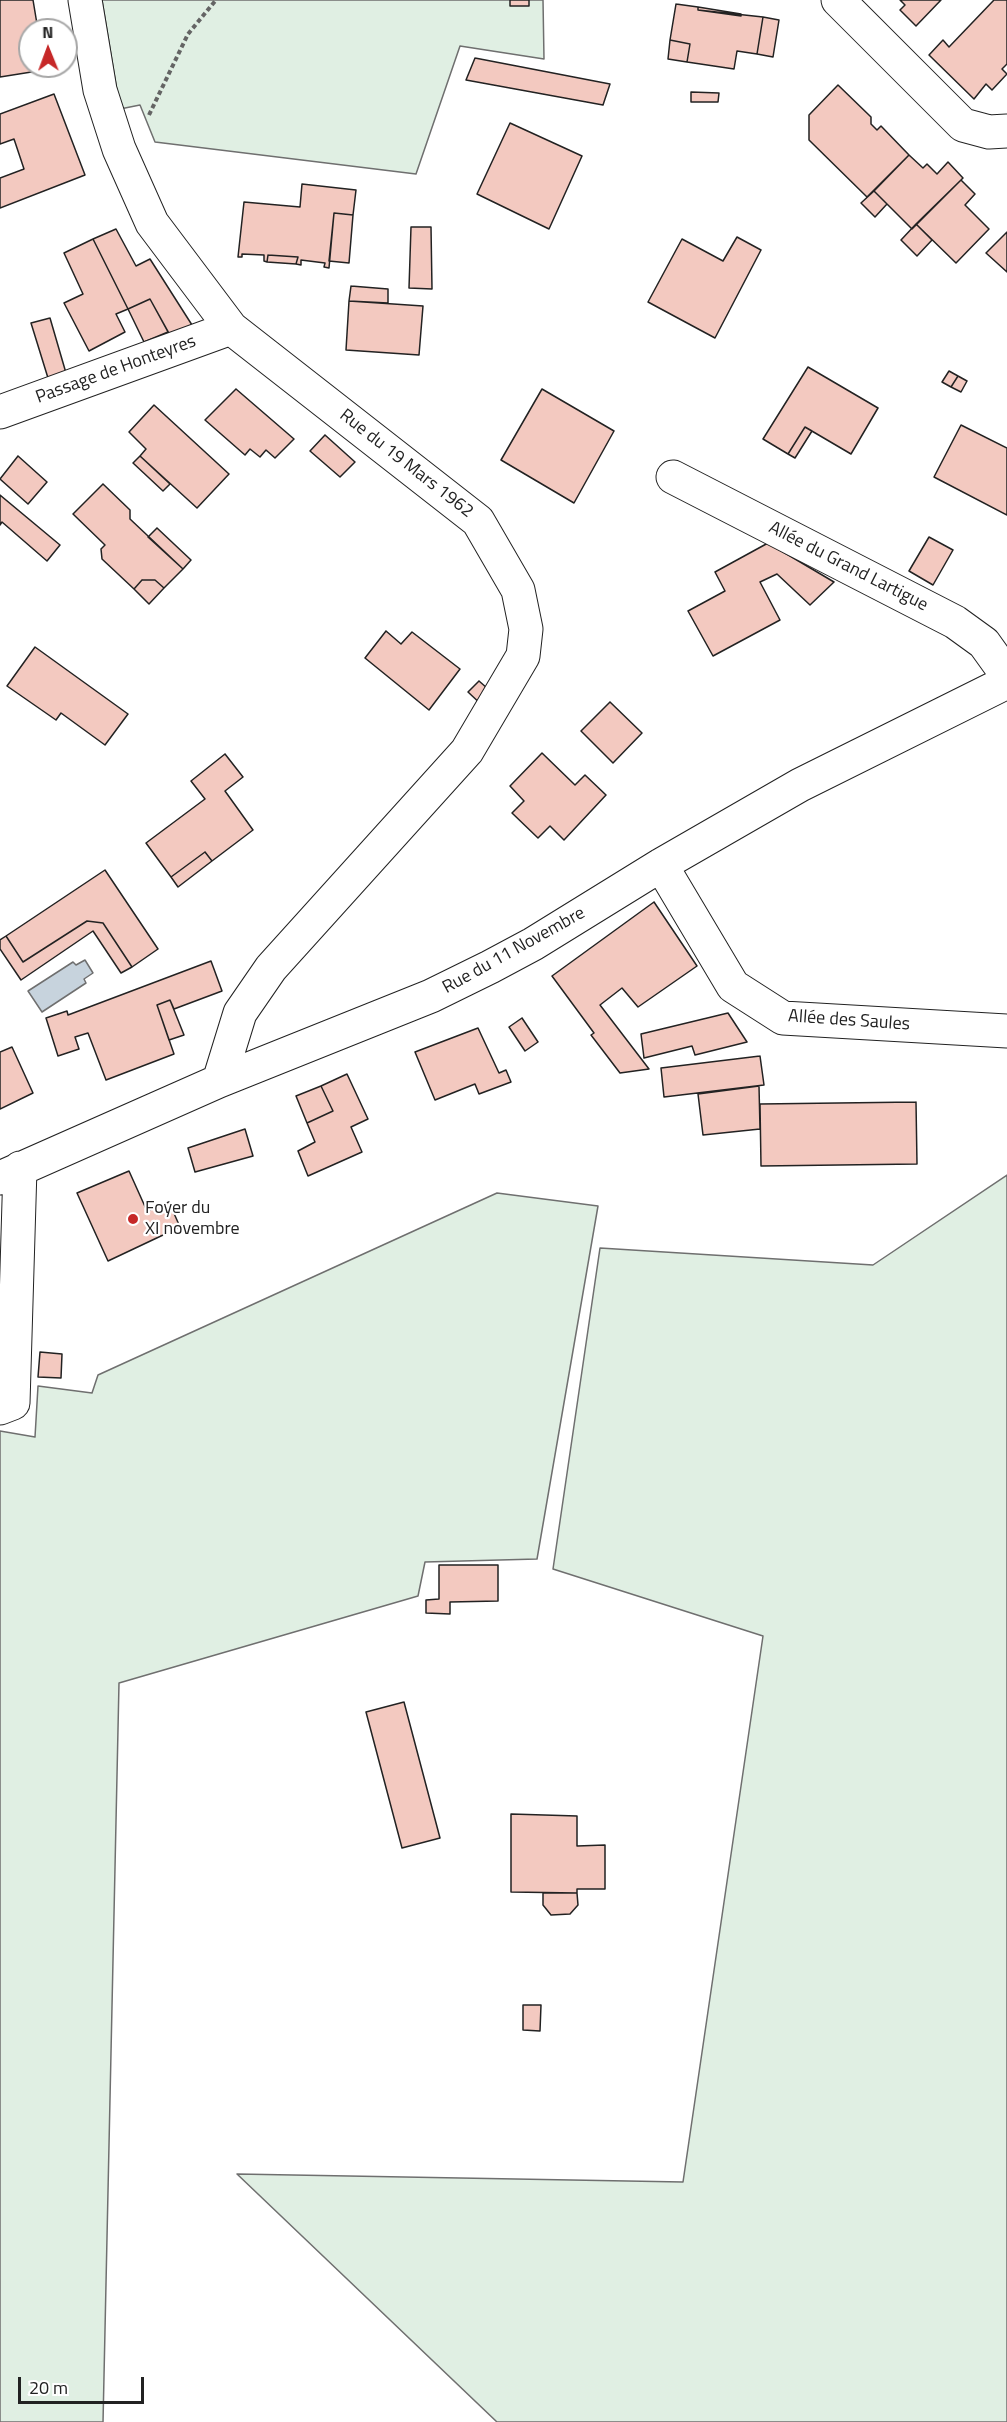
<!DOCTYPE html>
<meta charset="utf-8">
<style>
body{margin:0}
#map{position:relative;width:1007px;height:2422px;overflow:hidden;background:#fff;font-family:"Titillium Web",sans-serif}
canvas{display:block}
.north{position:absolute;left:18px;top:18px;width:60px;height:60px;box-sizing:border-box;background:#fff;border:2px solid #a7a7a7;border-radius:50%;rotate:359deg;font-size:16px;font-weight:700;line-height:24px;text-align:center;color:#222}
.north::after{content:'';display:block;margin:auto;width:21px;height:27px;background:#c62828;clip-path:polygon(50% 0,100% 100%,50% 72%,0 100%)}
.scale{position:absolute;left:18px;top:2377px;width:126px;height:27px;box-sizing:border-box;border:3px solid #222;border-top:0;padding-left:8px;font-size:18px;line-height:21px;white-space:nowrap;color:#222;-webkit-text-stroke:4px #fff;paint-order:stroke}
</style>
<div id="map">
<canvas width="1007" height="2422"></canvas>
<div class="north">N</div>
<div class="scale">20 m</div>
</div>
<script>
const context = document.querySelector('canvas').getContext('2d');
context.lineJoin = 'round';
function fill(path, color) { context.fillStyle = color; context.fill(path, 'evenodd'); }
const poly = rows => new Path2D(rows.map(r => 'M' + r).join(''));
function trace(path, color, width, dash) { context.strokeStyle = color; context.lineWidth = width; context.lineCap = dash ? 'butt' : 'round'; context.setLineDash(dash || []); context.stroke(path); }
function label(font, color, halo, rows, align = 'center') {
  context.font = font + ' "Titillium Web",sans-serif'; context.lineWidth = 4.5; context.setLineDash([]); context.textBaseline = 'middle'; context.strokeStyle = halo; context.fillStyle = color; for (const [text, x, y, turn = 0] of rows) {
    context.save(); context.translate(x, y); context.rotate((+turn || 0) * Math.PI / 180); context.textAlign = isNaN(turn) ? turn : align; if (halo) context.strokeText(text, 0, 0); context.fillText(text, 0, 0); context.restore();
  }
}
const green = poly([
 [102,0,543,0,544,59,460,46,416,174,155,142,140,105,120,109,102,0],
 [1007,1175,1007,2422,497,2422,237,2174,683,2182,763,1636,553,1569,600,1248,873,1265,1007,1175],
 [497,1193,598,1206,537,1559,425,1562,418,1596,119,1683,103,2422,0,2422,0,1431,35,1437,38,1386,92,1393,98,1375,497,1193]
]);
fill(green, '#e0efe3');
trace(green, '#6f6f6f', 1.5);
const water = poly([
 [85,960,93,973,84,979,86,983,42,1012,28,991,73,962,76,965,85,960]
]);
fill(water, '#c7d3dd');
trace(water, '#6f6f6f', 1.5);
const building = poly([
 [0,0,33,0,38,30,30,30,30,66,44,66,44,70,0,77,0,0],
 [510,0,529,0,529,6,510,6,510,0],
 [900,0,941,0,916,26,900,10,905,5,900,0],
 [994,0,1007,0,1007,64,1002,69,1007,74,992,90,986,84,974,99,929,55,943,40,949,47,994,0],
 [676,4,698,7,698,10,763,17,757,54,737,51,734,69,687,62,690,44,670,40,676,4],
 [698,7,741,14,741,16,698,10,698,7],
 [763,17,779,20,773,57,757,54,763,17],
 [670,40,690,44,687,62,668,59,670,40],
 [475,58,610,84,603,105,466,80,475,58],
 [838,85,871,117,871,124,877,130,881,126,909,155,867,197,809,140,809,115,838,85],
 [691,92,719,93,718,102,691,102,691,92],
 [54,94,85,175,0,208,0,178,24,169,14,139,0,144,0,114,54,94],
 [510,123,582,156,549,229,477,194,510,123],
 [909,155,923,168,927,164,937,174,948,162,963,178,912,229,874,191,909,155],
 [961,180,975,194,965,205,989,229,956,263,916,224,961,180],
 [302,184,356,190,353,215,334,213,329,268,324,267,325,263,301,260,301,265,296,264,298,257,268,255,267,262,264,261,264,255,242,254,242,257,238,257,244,202,300,207,302,184],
 [874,191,887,204,875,217,861,203,874,191],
 [334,213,353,215,349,263,329,261,334,213],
 [916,224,932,240,917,256,901,240,916,224],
 [411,227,431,227,432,289,409,288,411,227],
 [116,229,136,266,150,259,192,325,170,335,150,299,128,309,93,239,116,229],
 [1007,232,1007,272,986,253,1007,232],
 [737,237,761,250,715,338,648,302,682,239,723,261,737,237],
 [93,239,128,309,116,314,125,332,89,351,64,303,83,294,64,253,93,239],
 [268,255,298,257,296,264,267,262,268,255],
 [351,286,388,289,388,303,349,301,351,286],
 [150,299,168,332,144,342,128,309,150,299],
 [349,301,423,306,419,355,346,350,349,301],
 [50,318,66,373,48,378,31,323,50,318],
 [808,367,878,408,851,454,805,427,788,454,763,439,808,367],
 [949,371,958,376,951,387,942,382,949,371],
 [958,376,967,381,961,392,951,387,958,376],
 [236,389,294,439,275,458,266,450,260,457,250,449,245,455,205,420,236,389],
 [542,389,614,431,574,503,501,460,542,389],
 [154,405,229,474,197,508,140,456,146,449,129,432,154,405],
 [961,425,1007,448,1007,515,934,477,961,425],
 [805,427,812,431,795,458,788,454,805,427],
 [325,435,355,462,340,477,310,451,325,435],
 [18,456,47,482,28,504,0,479,18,456],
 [140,456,170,484,163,491,133,463,140,456],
 [103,484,130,510,130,519,183,569,164,588,155,580,142,580,134,589,102,559,101,549,105,545,73,514,103,484],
 [0,495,60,545,47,561,2,522,0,525,0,495],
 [157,528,191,560,183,569,148,537,157,528],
 [929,537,953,550,933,585,909,571,929,537],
 [768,543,834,582,810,605,777,574,760,582,780,620,713,656,688,611,725,591,715,572,768,543],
 [142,580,155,580,164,588,149,604,134,589,142,580],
 [386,631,401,644,412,632,460,669,429,710,365,658,386,631],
 [35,647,128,714,105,745,61,713,56,720,7,686,35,647],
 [479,681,495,695,484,707,468,692,479,681],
 [610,702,642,733,613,763,581,731,610,702],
 [542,753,575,785,585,775,606,795,564,840,550,826,538,838,512,813,524,801,510,786,542,753],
 [225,754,243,777,225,791,253,830,212,861,205,852,171,877,146,843,205,799,191,781,225,754],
 [205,852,212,861,178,887,171,877,205,852],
 [105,870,158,949,132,967,103,923,87,921,23,962,6,936,105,870],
 [654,902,697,966,638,1007,622,988,600,1005,649,1069,620,1073,591,1035,594,1033,552,976,654,902],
 [87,921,103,923,132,967,121,973,93,931,21,980,0,949,0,940,6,936,23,962,87,921],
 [211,961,222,991,174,1009,170,1000,157,1005,174,1054,106,1080,88,1033,75,1037,79,1049,58,1056,46,1018,67,1011,68,1015,211,961],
 [170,1000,184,1035,169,1040,157,1005,170,1000],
 [728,1013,747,1042,695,1055,692,1046,644,1058,641,1034,728,1013],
 [522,1018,538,1042,525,1051,509,1027,522,1018],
 [478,1028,499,1073,506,1070,511,1082,479,1094,475,1084,435,1100,415,1052,478,1028],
 [12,1047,33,1093,0,1109,0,1052,12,1047],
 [760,1056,764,1085,664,1097,661,1068,760,1056],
 [347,1074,368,1119,351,1127,362,1152,308,1176,298,1151,315,1142,307,1123,333,1111,321,1086,347,1074],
 [321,1086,333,1111,307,1123,296,1096,321,1086],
 [759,1086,760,1129,703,1135,698,1094,759,1086],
 [916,1102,917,1164,761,1166,760,1104,916,1102],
 [245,1129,253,1156,195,1172,188,1148,245,1129],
 [129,1171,147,1211,169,1202,180,1227,108,1261,77,1193,129,1171],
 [40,1352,62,1354,61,1378,38,1377,40,1352],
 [439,1565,498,1565,498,1601,450,1602,450,1614,426,1613,426,1600,439,1599,439,1565],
 [404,1702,440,1838,402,1848,366,1712,404,1702],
 [511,1814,577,1816,577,1846,605,1845,605,1889,577,1889,577,1893,511,1892,511,1814],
 [543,1893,577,1893,578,1905,570,1914,551,1915,543,1905,543,1893],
 [523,2005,541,2005,540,2031,523,2030,523,2005]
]);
fill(building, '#f3c9c0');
trace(building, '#222', 1.5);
const minor = poly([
 [85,0,100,90,119,149,152,223,231,328,478,521,518,590,526,629,523,656,467,751,271,968,240,1013,219,1081],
 [838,0,963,125,989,132,1007,131],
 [0,412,231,328],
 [673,477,955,622,984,643,1007,675],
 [661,865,733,986,783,1018,1007,1031],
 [0,1178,219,1081,431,996,490,967,533,944,661,865,800,785,1007,682],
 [0,1408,13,1403,20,1168]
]);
trace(minor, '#222', 35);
trace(poly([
 [149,115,188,34,216,0]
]), '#646464', 4, [4.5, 3]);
trace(minor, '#fff', 33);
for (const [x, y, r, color] of [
 [133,1219,6,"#c62828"]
]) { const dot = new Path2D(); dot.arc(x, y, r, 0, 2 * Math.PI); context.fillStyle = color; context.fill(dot); trace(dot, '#fff', 2); }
label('18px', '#222', '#fff', [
 ["Passage de Honteyres",116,370,-20],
 ["Rue du 19 Mars 1962",406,464,38],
 ["Allée du Grand Lartigue",848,567,27],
 ["Rue du 11 Novembre",514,951,-29],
 ["Allée des Saules",849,1021,4]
]);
label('18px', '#222', '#fff', [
 ["Foyer du",145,1209],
 ["XI novembre",145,1230]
], 'left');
</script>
